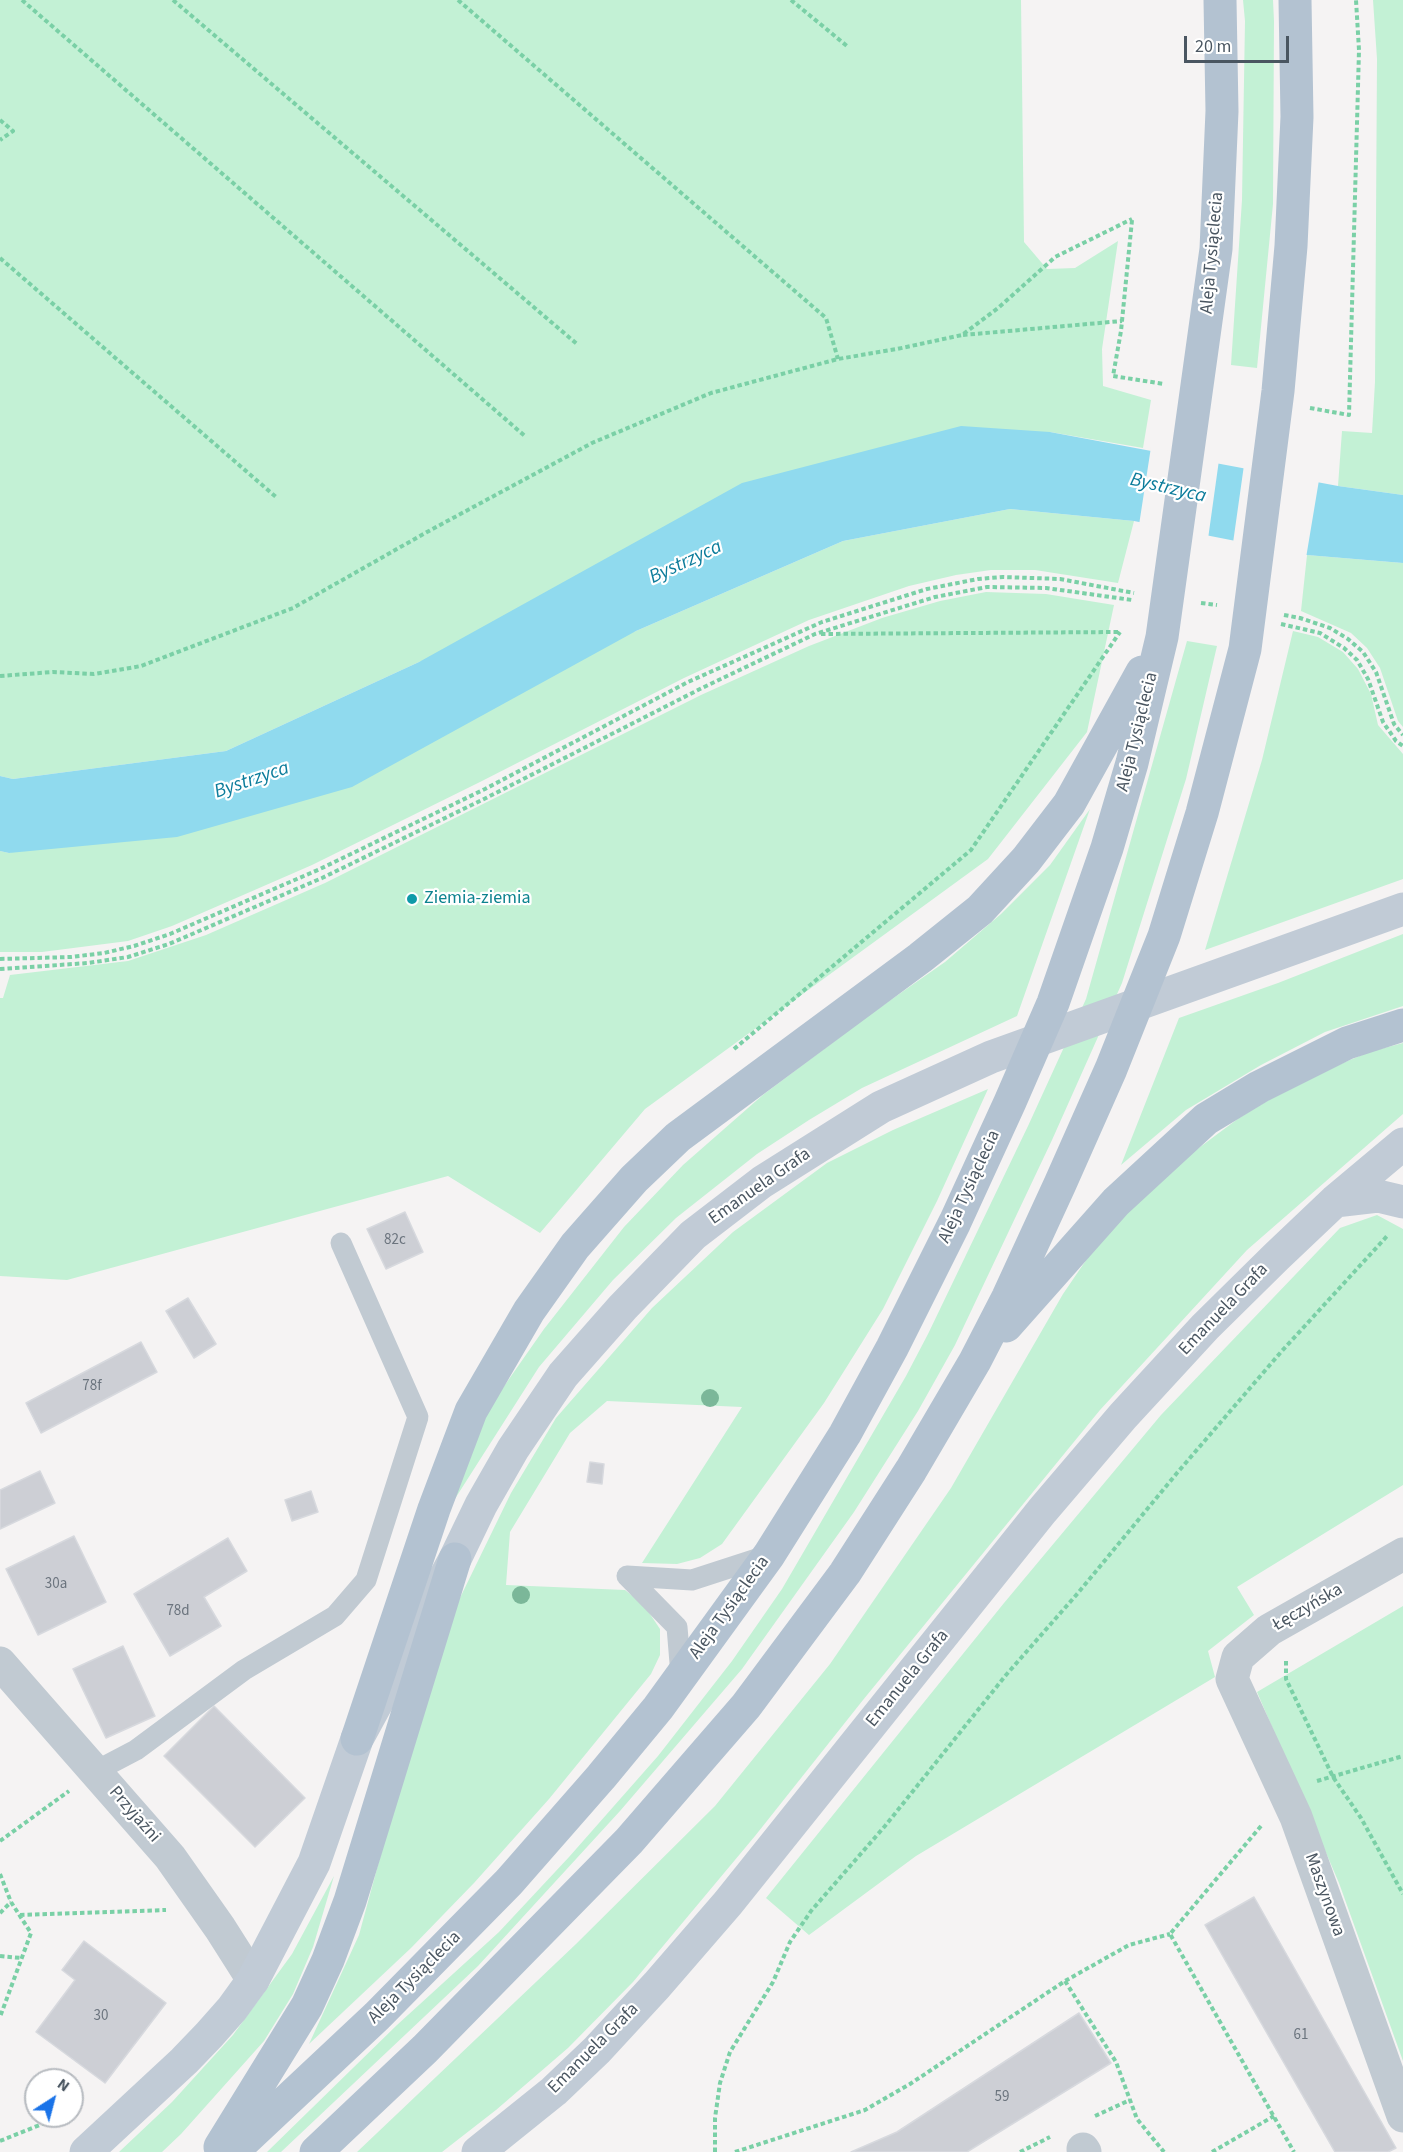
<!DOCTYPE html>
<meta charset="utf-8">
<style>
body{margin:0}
#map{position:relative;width:1403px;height:2152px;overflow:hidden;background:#f5f3f3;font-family:"Source Sans 3",sans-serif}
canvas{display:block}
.north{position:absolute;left:24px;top:2068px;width:60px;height:60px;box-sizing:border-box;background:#fff;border:2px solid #b7bbc0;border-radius:50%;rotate:36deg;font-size:16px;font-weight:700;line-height:24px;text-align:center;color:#4a5661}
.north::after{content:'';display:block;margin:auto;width:21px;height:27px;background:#1a73e8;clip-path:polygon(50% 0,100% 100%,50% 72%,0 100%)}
.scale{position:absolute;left:1184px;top:36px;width:105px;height:27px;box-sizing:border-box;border:3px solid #4a5661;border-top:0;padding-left:8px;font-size:18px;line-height:21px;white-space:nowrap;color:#4a5661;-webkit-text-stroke:4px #fff;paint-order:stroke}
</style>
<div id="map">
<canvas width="1403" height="2152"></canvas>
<div class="north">N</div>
<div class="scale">20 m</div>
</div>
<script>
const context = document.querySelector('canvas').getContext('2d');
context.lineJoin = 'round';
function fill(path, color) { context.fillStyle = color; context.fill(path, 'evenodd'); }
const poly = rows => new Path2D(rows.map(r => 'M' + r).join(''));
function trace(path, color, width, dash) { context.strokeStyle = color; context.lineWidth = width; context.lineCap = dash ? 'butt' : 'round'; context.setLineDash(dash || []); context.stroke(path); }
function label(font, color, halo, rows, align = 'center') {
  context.font = font + ' "Source Sans 3",sans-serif'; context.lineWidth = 4.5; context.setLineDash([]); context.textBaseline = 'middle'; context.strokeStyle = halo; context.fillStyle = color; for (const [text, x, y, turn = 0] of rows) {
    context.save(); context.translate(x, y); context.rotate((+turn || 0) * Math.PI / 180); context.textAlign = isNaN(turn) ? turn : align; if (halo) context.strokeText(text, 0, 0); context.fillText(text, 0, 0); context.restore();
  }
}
fill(poly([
 [0,0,1021,0,1024,242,1047,269,1075,268,1118,241,1102,349,1103,386,1151,400,1143,448,1050,432,419,662,226,751,13,779,0,776],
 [1243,0,1273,0,1274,21,1273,204,1257,368,1231,365,1242,200,1245,21],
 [1373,0,1403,0,1403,495,1338,486,1342,431,1372,433,1375,382,1377,59],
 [1010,509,1134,521,1118,583,1035,570,991,570,956,575,909,586,809,620,684,678,480,782,312,865,172,926,128,941,42,952,0,952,0,851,9,853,636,631,843,541],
 [1307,555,1403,563,1403,727,1398,721,1380,668,1367,648,1351,633,1301,611],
 [986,592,1046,594,1114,605,1087,732,988,859,645,1109,540,1233,448,1176,67,1280,0,1276,0,998,3,998,10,975,128,961,206,935,325,883,701,695,809,646,882,618,940,601],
 [1293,631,1318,637,1343,652,1358,669,1371,694,1378,725,1403,754,1403,879,1205,950,1262,760],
 [1187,641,1217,646,1186,779,1122,983,1052,1140,955,1345,918,1411,854,1512,742,1669,620,1811,478,1966,281,2152,267,2152,397,2025,499,1932,569,1857,658,1756,732,1661,782,1589,906,1376,928,1334,1028,1126,1086,999],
 [1090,809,1017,1016,862,1088,809,1120,757,1154,676,1218,613,1280,539,1367,444,1516,486,1412,544,1329,624,1227,683,1165,764,1094,872,1013,945,962,1001,914,1050,865],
 [1403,934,1403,1006,1325,1032,1261,1065,1186,1110,1121,1165,1179,1018,1278,983],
 [1403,1043,1403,1114,1247,1250,1100,1410,863,1700,755,1836,633,1982,568,2048,496,2110,442,2152,357,2152,576,1944,715,1806,830,1664,951,1488,1063,1294,1093,1250,1140,1197,1192,1153,1239,1118,1300,1081,1369,1052],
 [988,1089,937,1201,883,1309,824,1403,722,1544,700,1558,677,1564,642,1563,742,1407,607,1401,570,1433,510,1532,506,1585,625,1590,644,1605,660,1629,660,1655,651,1674,549,1799,474,1883,411,1948,309,2044,359,1935,398,1791,457,1604,511,1493,556,1418,652,1308,733,1232,827,1163,893,1130],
 [1377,1215,1403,1229,1403,1485,1237,1587,1254,1615,1208,1651,1215,1677,916,1856,809,1935,766,1898,1004,1603,1161,1415,1340,1228],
 [1403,1606,1403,2061,1339,1883,1257,1692],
 [334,1876,313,1947,293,1994,264,2041,181,2134,162,2152,119,2152,172,2102,233,2035,292,1954]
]), '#c3f1d5');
fill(poly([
 [961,426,1050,432,1338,486,1403,495,1403,563,1307,555,1134,521,1010,509,843,541,636,631,352,787,177,837,9,853,0,851,0,776,13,779,226,751,419,662,742,483]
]), '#90daee');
fill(poly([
 [1151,447,1219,460,1208,539,1139,525],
 [1244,465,1319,480,1306,558,1233,543]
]), '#f5f3f3');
const building = poly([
 [405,1212,423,1252,386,1269,367,1229,405,1212],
 [188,1298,216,1344,194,1358,166,1311,188,1298],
 [141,1342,157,1372,41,1433,26,1403,141,1342],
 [590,1462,604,1464,602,1484,587,1482,590,1462],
 [40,1471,55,1503,0,1529,0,1490,40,1471],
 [311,1491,318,1512,292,1521,285,1500,311,1491],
 [74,1536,106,1602,38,1635,6,1569,74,1536],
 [228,1538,247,1571,204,1597,221,1626,170,1656,134,1594,228,1538],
 [123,1646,155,1716,106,1738,73,1669,123,1646],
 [214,1706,305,1798,255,1847,164,1756,214,1706],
 [1254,1897,1396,2148,1388,2152,1335,2152,1205,1925,1254,1897],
 [84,1941,166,2003,105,2083,36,2032,75,1980,62,1970,84,1941],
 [1079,2013,1111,2063,967,2152,851,2152,897,2132,1079,2013]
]);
fill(building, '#cdcfd5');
trace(building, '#d7d9de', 1.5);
trace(poly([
 [22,0,526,437],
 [173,0,577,344],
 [458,0,826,318,838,359],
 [791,0,847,46],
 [0,120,13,131,0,140],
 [1132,220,1121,331,1113,376,1164,384],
 [0,258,276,497],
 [963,335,1122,321],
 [1310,408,1349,415,1359,50,1356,0],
 [1201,603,1217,605],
 [1284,615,1300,618,1330,628,1348,639,1363,652,1376,672,1394,724,1403,735],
 [1281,624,1320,633,1344,648,1357,660,1368,679,1383,722,1396,741,1403,746],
 [821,634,1119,632],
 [0,676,53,672,94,674,141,666,293,608,427,532,592,443,711,393,838,359,897,349,962,335,998,308,1055,257,1132,219],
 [0,959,71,957,104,953,134,946,170,934,320,869,485,789,688,682,822,622,927,589,978,579,1003,577,1060,579,1134,593],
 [0,969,88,963,128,957,169,944,322,878,486,798,702,688,815,634,935,597,987,587,1046,588,1132,600],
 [734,1049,971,850,1120,632],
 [1286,1661,1286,1679,1333,1777,1361,1818,1403,1894],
 [1317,1781,1403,1756],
 [1261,1826,1170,1934,1294,2152],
 [0,1841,69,1791],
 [0,1874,11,1902,31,1933,0,2017],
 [0,1913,11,1902],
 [20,1915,166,1910],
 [0,1956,21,1958],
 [1065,1981,1116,2062,1137,2119,1164,2152],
 [1095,2116,1130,2100],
 [0,2141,62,2116],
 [715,2152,715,2118,720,2083,730,2052,773,1982,790,1942,811,1911,885,1826,1006,1675,1078,1593,1177,1473,1281,1352,1388,1235],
 [735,2152,865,2110,910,2084,1065,1981,1129,1945,1170,1934],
 [1020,2152,1050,2137],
 [1212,2152,1274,2116]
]), '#7ad0a6', 4, [4.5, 3]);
trace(poly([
 [627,1576,692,1580,769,1555],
 [627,1576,677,1627,681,1675],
 [96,1771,136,1750,244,1670,335,1616,366,1580,418,1417,341,1243]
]), '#c1cad2', 21);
trace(poly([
 [1403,1554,1269,1630,1238,1657,1232,1679,1296,1817,1403,2116],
 [0,1663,170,1857,220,1928,253,1980],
 [1083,2149,1085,2152]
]), '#c1cad2', 33);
trace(poly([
 [1335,1201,1378,1196,1403,1202],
 [86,2152,184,2061,209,2035,232,2009,253,1980,314,1863,357,1739,455,1559,481,1505,513,1449,563,1375,623,1307,693,1235,762,1182,881,1107,991,1057,1403,909],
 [478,2152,554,2091,597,2050,657,1985,728,1903,1042,1511,1123,1416,1205,1327,1276,1257,1335,1201,1403,1144]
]), '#c1cbd6', 33);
trace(poly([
 [1006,1326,1116,1202,1206,1119,1259,1087,1347,1043,1403,1025],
 [357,1739,434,1509,471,1411,529,1311,575,1246,634,1179,678,1137,920,958,980,910,1026,860,1069,804,1142,672],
 [220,2147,307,2006,328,1960,350,1901,455,1559],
 [232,2152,377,2016,509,1882,601,1777,658,1708,769,1555,845,1434,892,1348,955,1222,1010,1102,1053,1003,1107,848,1132,763,1162,637,1216,249,1222,111,1220,0],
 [316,2152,425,2049,629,1841,746,1706,845,1573,911,1470,975,1361,1008,1297,1060,1184,1111,1069,1164,936,1202,813,1245,649,1278,391,1291,246,1297,117,1295,0]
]), '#b3c2d1', 33);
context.fillStyle = '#7bb799';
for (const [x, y] of [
 [710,1398],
 [521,1595]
]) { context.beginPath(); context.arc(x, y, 9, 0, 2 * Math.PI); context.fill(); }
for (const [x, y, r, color] of [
 [412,899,6,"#0f9aa8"]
]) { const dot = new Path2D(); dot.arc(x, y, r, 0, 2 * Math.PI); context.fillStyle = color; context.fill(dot); trace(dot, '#fff', 2); }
label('15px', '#6b747e', null, [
 ["82c",395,1241],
 ["78f",92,1387],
 ["30a",56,1585],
 ["78d",178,1612],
 ["30",101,2017],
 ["61",1301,2036],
 ["59",1002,2098]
]);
label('18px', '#4a5661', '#fff', [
 ["Aleja Tysiąclecia",1213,253,-85],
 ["Aleja Tysiąclecia",1138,732,-76],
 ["Emanuela Grafa",760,1187,-35],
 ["Aleja Tysiąclecia",970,1187,-65],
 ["Emanuela Grafa",1224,1310,-46],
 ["Aleja Tysiąclecia",730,1608,-54],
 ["Łęczyńska",1308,1608,-30],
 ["Emanuela Grafa",908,1679,-51],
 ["Przyjaźni",134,1815,49],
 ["Maszynowa",1324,1895,70],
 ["Aleja Tysiąclecia",415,1978,-45],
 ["Emanuela Grafa",594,2049,-45]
]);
label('18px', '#0d838f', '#fff', [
 ["Ziemia-ziemia",424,899]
], 'left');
label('italic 20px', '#0c7c9b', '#fff', [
 ["Bystrzyca",1168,489,13],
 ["Bystrzyca",686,563,-25],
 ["Bystrzyca",252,781,-19]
]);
</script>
